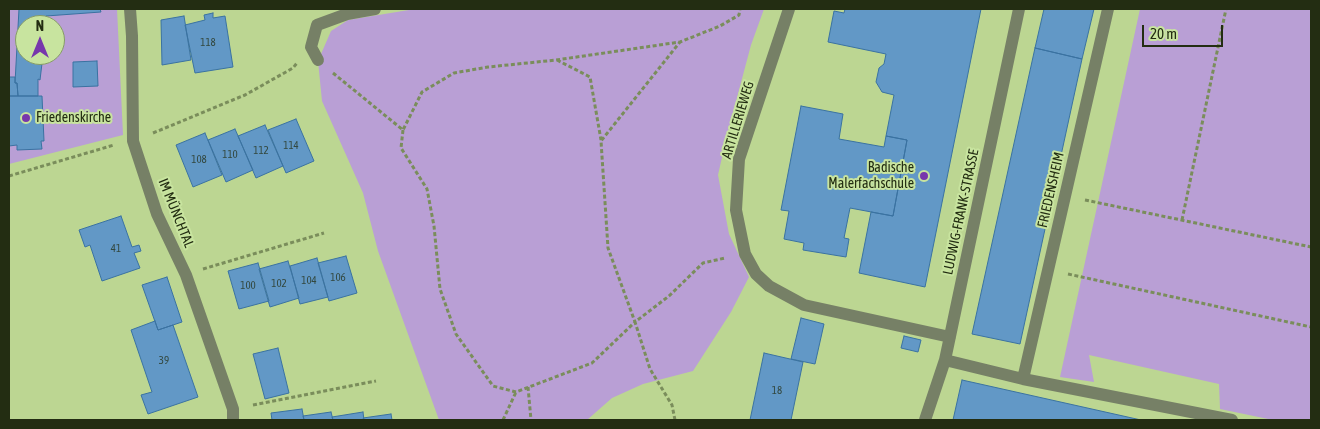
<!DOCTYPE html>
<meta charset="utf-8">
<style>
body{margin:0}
#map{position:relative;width:1320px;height:429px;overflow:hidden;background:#bcd692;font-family:"Asap Condensed",sans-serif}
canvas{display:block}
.frame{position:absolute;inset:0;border:10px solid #232d12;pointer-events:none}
.north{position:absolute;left:15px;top:15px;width:50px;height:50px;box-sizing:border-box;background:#c8e49f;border:1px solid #869b67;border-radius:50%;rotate:0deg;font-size:14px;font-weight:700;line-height:20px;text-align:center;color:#232d12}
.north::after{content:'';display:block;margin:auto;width:18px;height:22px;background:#7737ac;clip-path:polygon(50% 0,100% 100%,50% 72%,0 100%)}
.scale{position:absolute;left:1142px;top:25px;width:81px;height:22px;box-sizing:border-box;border:2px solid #232d12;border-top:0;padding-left:6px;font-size:15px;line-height:18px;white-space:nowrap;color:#232d12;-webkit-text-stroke:4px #c8e49f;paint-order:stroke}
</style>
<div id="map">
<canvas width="1320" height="429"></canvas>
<div class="frame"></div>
<div class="north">N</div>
<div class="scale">20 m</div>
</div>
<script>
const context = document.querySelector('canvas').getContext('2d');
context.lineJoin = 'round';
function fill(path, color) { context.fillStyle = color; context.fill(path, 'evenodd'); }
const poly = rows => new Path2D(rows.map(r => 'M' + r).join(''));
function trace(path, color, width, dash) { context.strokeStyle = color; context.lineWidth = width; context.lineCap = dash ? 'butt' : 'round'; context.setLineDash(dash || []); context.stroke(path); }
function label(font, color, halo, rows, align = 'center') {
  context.font = font + ' "Asap Condensed",sans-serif'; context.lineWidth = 4; context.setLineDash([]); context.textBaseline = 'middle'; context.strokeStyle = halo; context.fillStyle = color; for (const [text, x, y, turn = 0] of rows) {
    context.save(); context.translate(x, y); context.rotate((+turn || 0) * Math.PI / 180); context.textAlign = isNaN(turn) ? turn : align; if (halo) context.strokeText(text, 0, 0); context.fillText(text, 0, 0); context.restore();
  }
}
fill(poly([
 [9,9,117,9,123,135,9,164],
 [25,25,55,25,55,55,25,55],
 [415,9,764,9,751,45,727,135,718,175,729,234,749,277,731,312,693,371,643,384,612,398,587,420,439,420,378,251,363,193,322,101,318,61,331,31,348,20],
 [1140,9,1303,9,1311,10,1311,420,1273,420,1220,409,1219,384,1089,355,1094,382,1060,377]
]), '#b99fd5');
const building = poly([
 [19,9,100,9,101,12,46,16,45,25,25,25,25,55,43,55,40,80,38,79,38,96,18,96,17,83,15,83,19,9],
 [845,9,981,9,925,287,859,273,871,212,893,216,907,140,886,136,894,95,882,92,876,82,879,68,884,64,886,54,828,42,834,11,844,13,845,9],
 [1044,9,1094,9,1082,59,1035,48,1044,9],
 [213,13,213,18,225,16,233,67,195,73,185,25,205,20,204,15,213,13],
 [184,16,191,60,162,65,161,20,184,16],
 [1035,48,1082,59,1020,344,972,334,1035,48],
 [97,61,98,86,73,87,73,62,97,61],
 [9,77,15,77,15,83,17,83,18,96,9,96,9,77],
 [9,96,42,96,44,141,41,141,42,149,17,150,17,145,9,146,9,96],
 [801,106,843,114,839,139,884,147,886,136,907,140,893,216,850,208,844,238,849,239,846,257,803,250,804,243,784,239,789,211,781,210,801,106],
 [296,119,314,161,286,173,268,130,296,119],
 [265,125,283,166,256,178,238,136,265,125],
 [235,129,253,170,226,182,208,140,235,129],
 [205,133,222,175,193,187,176,145,205,133],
 [121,216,132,247,139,245,141,251,134,253,140,268,102,281,90,245,85,247,79,230,121,216],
 [346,256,357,293,329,301,318,263,346,256],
 [317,258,328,297,300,304,290,266,317,258],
 [288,261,299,298,270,307,259,269,288,261],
 [258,263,269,301,239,309,228,271,258,263],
 [167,277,182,322,158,330,142,285,167,277],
 [801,318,824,324,815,364,791,359,801,318],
 [155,321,158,330,173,325,198,397,148,414,141,395,152,392,131,330,155,321],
 [904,336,921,340,918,352,901,348,904,336],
 [278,348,289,393,265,399,253,354,278,348],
 [764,353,803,362,791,420,750,420,764,353],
 [962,380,980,384,1141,420,953,420,962,380],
 [302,409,304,420,272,420,271,413,302,409],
 [331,412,333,420,304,420,303,416,331,412],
 [363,412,364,420,333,420,332,417,363,412],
 [391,414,392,420,364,420,363,418,391,414]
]);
fill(building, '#6298c6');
trace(building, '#3a72a1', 1);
trace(poly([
 [557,60,590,77,601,140],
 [333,73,403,130,422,92,454,73,488,67,556,60,680,42,720,26,739,15,740,9],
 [403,130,401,148,427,189,434,226,440,289,456,334,493,386,516,392,592,363,635,322,608,248,601,141,680,42],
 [153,133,245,95,293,68,297,63],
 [9,176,114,145],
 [1085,200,1311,247],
 [1182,220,1226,9],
 [203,269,324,233],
 [1068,274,1311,327],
 [528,387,531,420],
 [253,405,376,381],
 [503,420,516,392],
 [675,420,672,405,650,369,635,322,669,296,703,263,725,258]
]), '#7a8d5b', 3, [4, 2.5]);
trace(poly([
 [130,9,132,36,133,141,157,214,186,275,233,409,233,420],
 [789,9,739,159,736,210,745,254,756,274,769,286,804,305,950,337],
 [318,60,311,47,317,25,347,14,375,9],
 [945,360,1023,379,1232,420],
 [1023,379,1108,9],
 [925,420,945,360,1019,9]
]), '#768066', 12);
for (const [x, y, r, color] of [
 [26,118,5,"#7737ac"],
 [924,176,5,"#7737ac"]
]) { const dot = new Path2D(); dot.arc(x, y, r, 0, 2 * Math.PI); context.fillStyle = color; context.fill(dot); trace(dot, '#c8e49f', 2); }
label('11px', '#33483f', null, [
 ["118",208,43],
 ["114",291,146],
 ["112",261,151],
 ["110",230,155],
 ["108",199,160],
 ["41",116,249],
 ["106",338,278],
 ["104",309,281],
 ["102",279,284],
 ["100",248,286],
 ["39",164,361],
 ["18",777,391]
]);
label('14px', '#232d12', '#c8e49f', [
 ["Friedenskirche",36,118],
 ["Badische",914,168,"right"],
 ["Malerfachschule",914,184,"right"]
], 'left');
label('14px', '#232d12', '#c8e49f', [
 ["ARTILLERIEWEG",738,120,-73],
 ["FRIEDENSHEIM",1051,190,-77],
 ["LUDWIG-FRANK-STRASSE",961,212,-78],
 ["IM MÜNCHTAL",176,213,68]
]);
</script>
